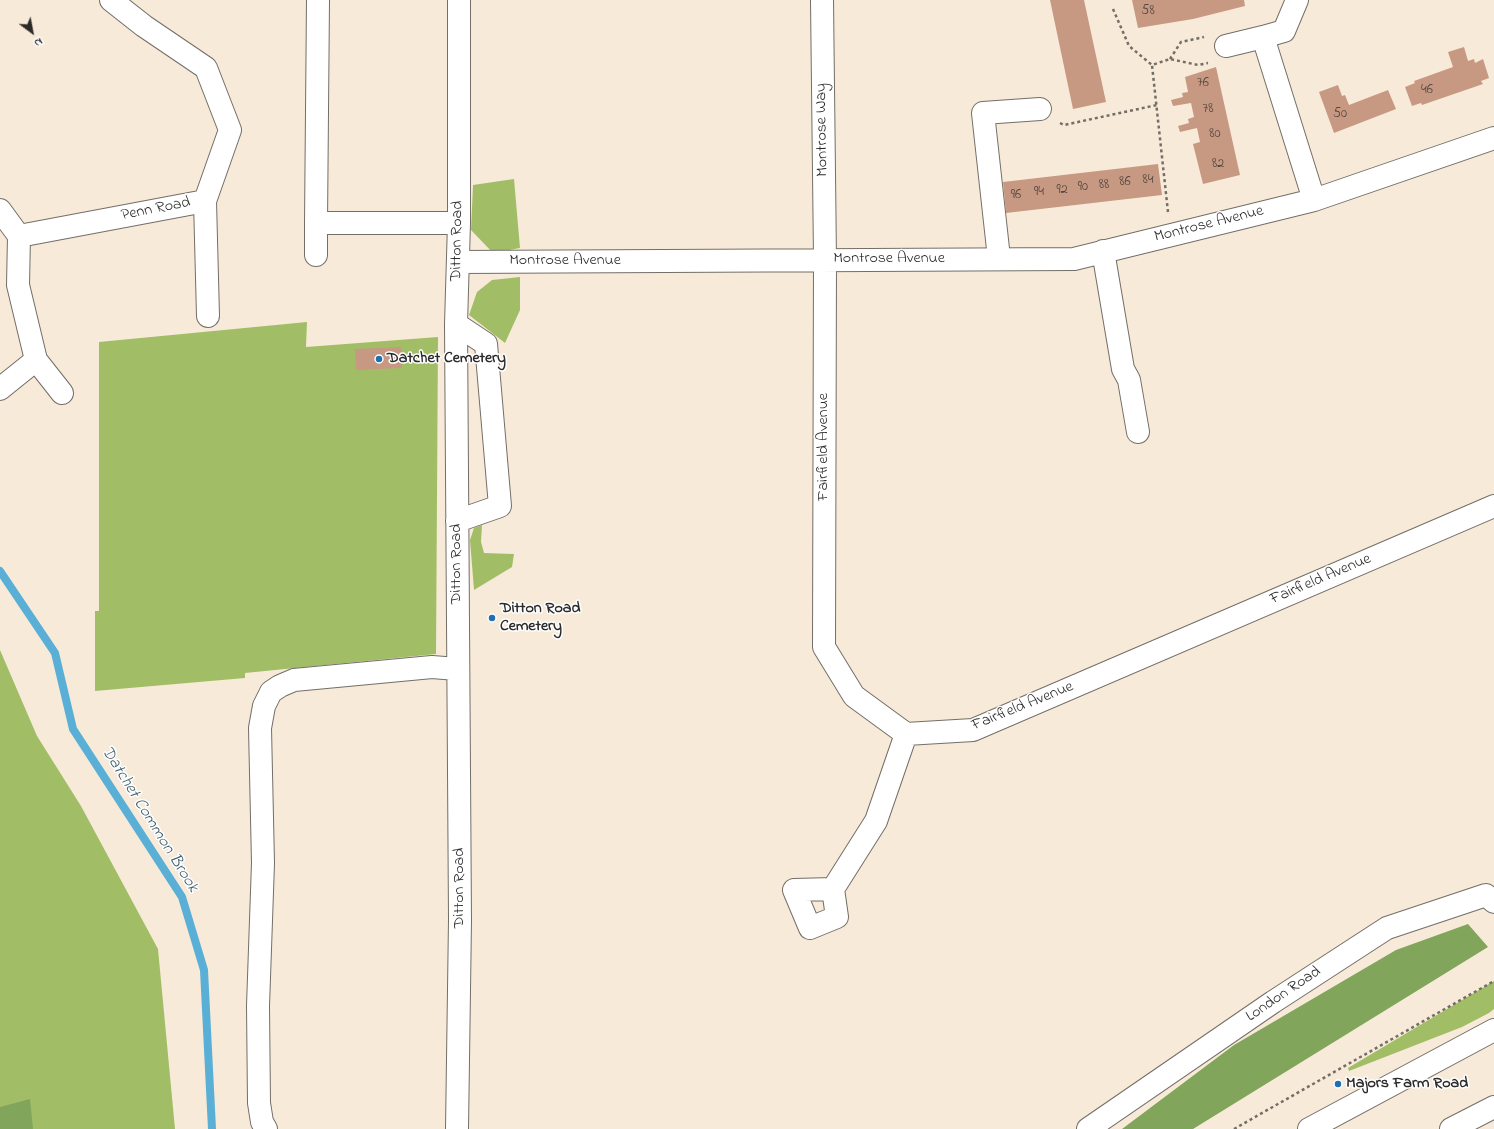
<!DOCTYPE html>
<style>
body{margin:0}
#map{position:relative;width:1494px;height:1129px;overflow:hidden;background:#f8ead8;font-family:"Indie Flower",sans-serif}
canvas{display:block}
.north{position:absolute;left:12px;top:12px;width:40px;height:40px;-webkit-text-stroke:3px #fff;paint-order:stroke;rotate:148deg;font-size:11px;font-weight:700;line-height:16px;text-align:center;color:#2b2b2b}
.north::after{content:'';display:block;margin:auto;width:14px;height:18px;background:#2b2b2b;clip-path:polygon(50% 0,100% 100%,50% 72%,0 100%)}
</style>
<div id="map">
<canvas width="1494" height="1129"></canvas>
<div class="north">N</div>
</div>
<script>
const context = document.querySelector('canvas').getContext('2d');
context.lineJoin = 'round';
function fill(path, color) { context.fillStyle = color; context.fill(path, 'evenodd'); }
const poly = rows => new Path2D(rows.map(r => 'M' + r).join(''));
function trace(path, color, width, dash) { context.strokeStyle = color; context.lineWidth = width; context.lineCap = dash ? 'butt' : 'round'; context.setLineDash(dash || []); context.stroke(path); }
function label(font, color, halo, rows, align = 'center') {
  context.font = font + ' "Indie Flower",sans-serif'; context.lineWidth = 3; context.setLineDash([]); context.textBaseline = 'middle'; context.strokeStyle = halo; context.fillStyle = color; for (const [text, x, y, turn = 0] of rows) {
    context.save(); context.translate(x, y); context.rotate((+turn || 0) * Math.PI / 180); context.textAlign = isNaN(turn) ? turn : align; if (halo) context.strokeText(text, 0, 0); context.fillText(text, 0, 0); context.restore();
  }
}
fill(poly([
 [514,179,520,248,493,253,471,230,473,185],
 [520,277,520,310,505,343,469,315,477,292,492,280],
 [307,322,306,347,438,337,436,654,245,673,245,678,95,691,95,611,99,611,99,342],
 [482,525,481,542,484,553,514,554,512,567,474,590,470,540,474,528],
 [0,650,37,736,81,806,158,949,175,1129,0,1129],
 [1494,981,1494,1009,1489,1013,1462,1027,1349,1071,1348,1068]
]), '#a1be66');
fill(poly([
 [1468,924,1488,947,1193,1129,1122,1129,1234,1045,1396,950],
 [30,1099,33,1129,0,1129,0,1107]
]), '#80a55b');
trace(poly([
 [0,571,55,653,73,729,182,897,204,970,212,1129]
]), '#5aafd6', 8);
fill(poly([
 [1050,0,1084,0,1106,102,1073,109],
 [1132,0,1244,0,1245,6,1193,19,1138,28],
 [1464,47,1468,61,1474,59,1475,63,1483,59,1489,78,1481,81,1483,84,1422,105,1421,103,1412,106,1405,87,1415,83,1414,81,1453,67,1448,52],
 [1216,67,1240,175,1203,184,1193,144,1200,142,1197,128,1180,132,1178,126,1189,123,1188,119,1194,117,1191,103,1173,106,1171,100,1183,97,1182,93,1188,92,1185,77],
 [1338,85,1342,96,1345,95,1349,105,1388,90,1396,109,1334,133,1319,92],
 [1158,164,1162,195,1006,213,1003,182],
 [401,347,402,368,356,370,355,349]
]), '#c79982');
const minor = poly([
 [822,0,825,259,824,647,854,696,906,734,973,730,1494,506],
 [1263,37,1284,31,1297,0],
 [1226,46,1263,37,1314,200],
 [205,201,208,316],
 [0,210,19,236,18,285,36,360,0,389],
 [316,223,318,0],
 [19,236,205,201,230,130,206,68,144,26,111,0],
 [1103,251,1123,369,1129,380,1138,432],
 [316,255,316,223,459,223],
 [999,258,983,113,1040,109],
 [458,262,1074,259,1314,200,1494,138],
 [456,324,486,344,500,506,457,521],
 [36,360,62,393],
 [833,889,876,821,906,734],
 [833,889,837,917,810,928,794,890,833,889],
 [266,1129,262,1122,259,1103,258,1006,263,863,260,728,264,706,271,692,280,686,294,680,432,667,457,669],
 [457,1129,460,920,456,324,459,223,459,0],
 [1088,1129,1273,1002,1387,928,1486,895,1494,902]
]);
const major = poly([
 [1309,1129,1494,1030]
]);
const highway = poly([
 [1451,1129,1494,1107]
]);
trace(minor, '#736e68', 24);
trace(major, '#736e68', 24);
trace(highway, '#736e68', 24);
trace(poly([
 [1113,9,1129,46,1152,65],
 [1170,59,1181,42,1204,37],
 [1060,123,1064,125,1157,105],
 [1168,212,1152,65,1170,59,1198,65,1208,63],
 [1234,1129,1494,981]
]), '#736e68', 2.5, [3, 3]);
trace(minor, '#fff', 22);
trace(major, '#fff', 22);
trace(highway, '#fff', 22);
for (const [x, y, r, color] of [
 [379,359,4,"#1f6fb2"],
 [492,618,4,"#1f6fb2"],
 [1338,1084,4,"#1f6fb2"]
]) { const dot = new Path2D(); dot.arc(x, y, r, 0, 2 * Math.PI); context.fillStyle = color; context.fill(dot); trace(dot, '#fff', 1.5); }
label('14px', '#524641', null, [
 ["58",1148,12],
 ["76",1203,84],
 ["46",1427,91],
 ["78",1208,110],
 ["50",1340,115],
 ["80",1215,135],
 ["82",1218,165],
 ["84",1148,181],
 ["86",1125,183],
 ["88",1104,186],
 ["90",1083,188],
 ["92",1062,191],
 ["94",1039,193],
 ["96",1016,196]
]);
label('16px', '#2b2b2b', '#fff', [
 ["Montrose Way",823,130,-91],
 ["Penn Road",156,210,-11],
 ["Montrose Avenue",1209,225,-14],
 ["Ditton Road",458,241,-89],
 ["Montrose Avenue",889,259],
 ["Montrose Avenue",565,261],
 ["Fairfield Avenue",824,447,-90],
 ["Ditton Road",457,564,-90],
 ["Fairfield Avenue",1321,580,-23],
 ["Fairfield Avenue",1023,707,-22],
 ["Ditton Road",460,888,-90],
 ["London Road",1284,995,-34]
]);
label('bold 16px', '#2b2b2b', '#fff', [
 ["Datchet Cemetery",387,359],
 ["Ditton Road",500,609],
 ["Cemetery",500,627],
 ["Majors Farm Road",1346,1084]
], 'left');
label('italic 17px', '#3e606f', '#fff', [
 ["Datchet Common Brook",149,820,58]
]);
</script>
